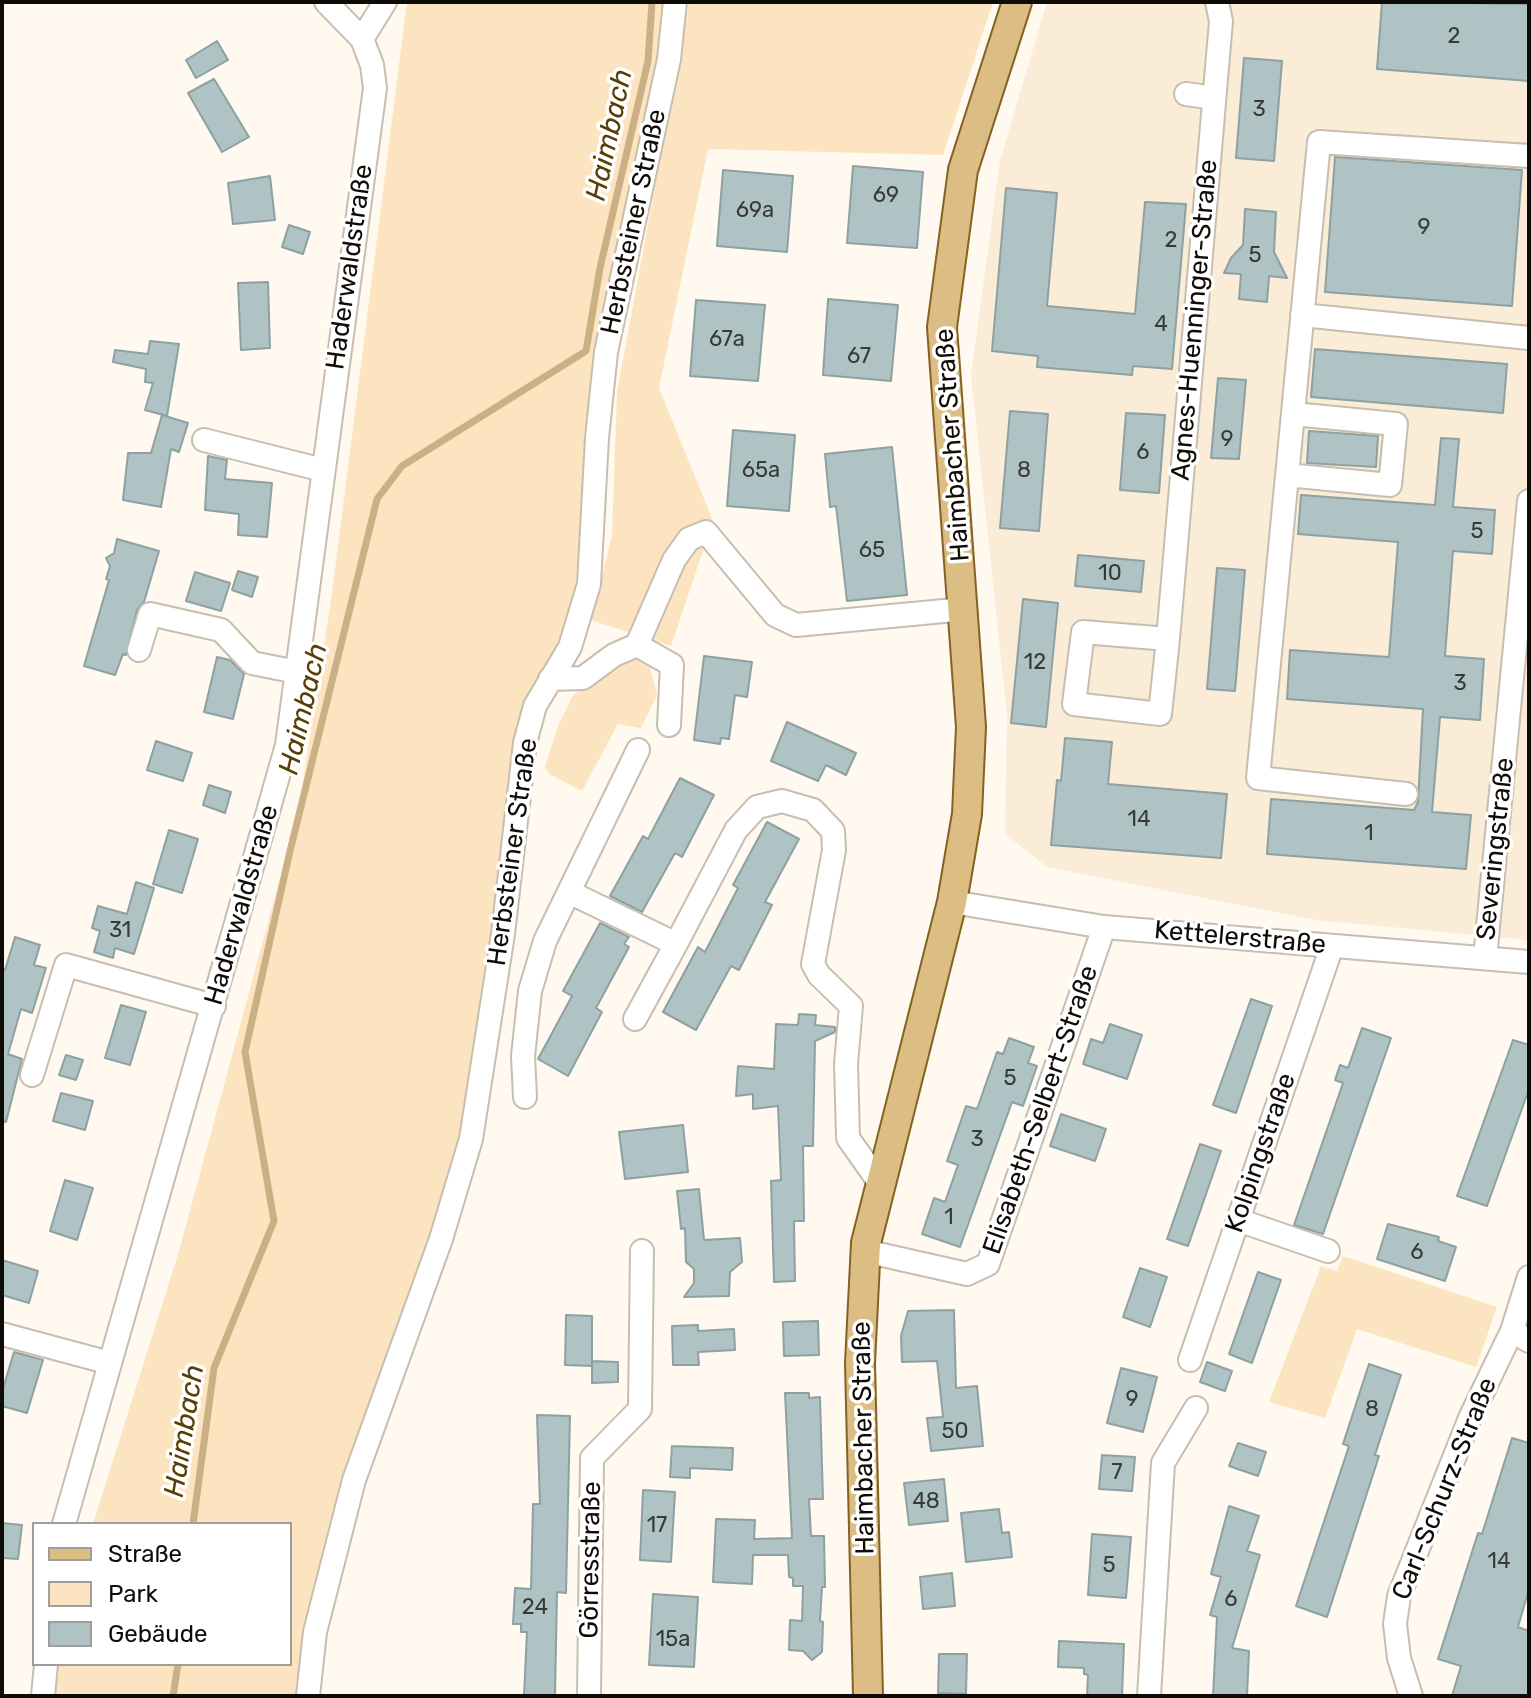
<!DOCTYPE html>
<meta charset="utf-8">
<style>
body{margin:0}
#map{position:relative;width:1531px;height:1698px;overflow:hidden;background:#fff9f0;font-family:Rubik,sans-serif}
canvas{display:block}
.frame{position:absolute;inset:0;border:4px solid #0f0c08;pointer-events:none}
.legend{position:absolute;left:32px;top:1522px;width:260px;height:144px;box-sizing:border-box;background:#fff;border:2px solid #9f9e9c;margin:0;padding:10px 14px;list-style:none;font-size:24px;color:#0f0c08}
.legend li{display:flex;align-items:center;gap:16px;height:40px}
.legend b{width:40px;border:2px solid #9f9e9c}
</style>
<div id="map">
<canvas width="1531" height="1698"></canvas>
<div class="frame"></div>
<ul class="legend">
<li><b style="height:10px;background:#dcbd83"></b>Straße</li>
<li><b style="height:22px;background:#fce4c0"></b>Park</li>
<li><b style="height:22px;background:#afc3c4"></b>Gebäude</li>
</ul>
</div>
<script>
const context = document.querySelector('canvas').getContext('2d');
context.lineJoin = 'round';
function fill(path, color) { context.fillStyle = color; context.fill(path, 'evenodd'); }
const poly = rows => new Path2D(rows.map(r => 'M' + r).join(''));
function trace(path, color, width, dash) { context.strokeStyle = color; context.lineWidth = width; context.lineCap = dash ? 'butt' : 'round'; context.setLineDash(dash || []); context.stroke(path); }
function label(font, color, halo, rows, align = 'center') {
  context.font = font + ' Rubik,sans-serif'; context.lineWidth = 7; context.setLineDash([]); context.textBaseline = 'middle'; context.strokeStyle = halo; context.fillStyle = color; for (const [text, x, y, turn = 0] of rows) {
    context.save(); context.translate(x, y); context.rotate((+turn || 0) * Math.PI / 180); context.textAlign = isNaN(turn) ? turn : align; if (halo) context.strokeText(text, 0, 0); context.fillText(text, 0, 0); context.restore();
  }
}
fill(poly([
 [1047,2,1529,2,1529,940,1316,920,1047,867,1005,834,1007,715,971,375,1000,161]
]), '#faecd6');
fill(poly([
 [407,2,670,2,620,286,584,601,534,744,472,1106,345,1523,317,1667,316,1696,55,1696,57,1664,290,1664,290,1524,93,1524,179,1251,299,808,332,593],
 [689,2,993,2,943,155,708,149,659,388,713,521,671,646,591,620,612,536,617,392],
 [628,654,650,668,657,695,641,728,618,724,582,791,549,774,545,767,558,726,572,697,598,672],
 [1343,1256,1497,1307,1476,1367,1357,1329,1325,1418,1269,1402,1321,1266,1337,1271]
]), '#fce4c0');
trace(poly([
 [193,1524,214,1368,274,1221,245,1052,290,851,377,499,402,466,586,351,600,268,648,61,652,2],
 [173,1696,178,1664]
]), '#cbb085', 7);
const building = poly([
 [1382,2,1529,4,1529,81,1377,69,1382,2],
 [217,41,228,60,196,78,186,60,217,41],
 [1244,58,1282,61,1274,161,1236,158,1244,58],
 [214,79,249,137,222,152,188,93,214,79],
 [1335,157,1522,170,1512,306,1325,292,1335,157],
 [853,166,923,172,917,248,847,243,853,166],
 [723,170,793,176,787,252,717,246,723,170],
 [270,176,275,220,233,224,228,183,270,176],
 [1006,188,1057,193,1047,306,1135,314,1145,202,1186,204,1172,369,1133,366,1132,375,1037,367,1038,356,992,351,1006,188],
 [1245,209,1276,212,1274,252,1287,278,1269,276,1267,302,1239,299,1241,274,1224,273,1231,258,1243,245,1245,209],
 [289,225,310,232,303,254,282,247,289,225],
 [268,282,270,348,241,350,238,283,268,282],
 [828,299,898,305,891,381,823,375,828,299],
 [696,300,765,305,758,381,690,376,696,300],
 [150,341,179,344,167,416,145,410,153,383,145,382,146,369,113,362,115,350,148,354,150,341],
 [1315,349,1507,364,1503,413,1311,397,1315,349],
 [1218,378,1246,380,1239,459,1211,458,1218,378],
 [1010,411,1048,414,1039,531,1000,528,1010,411],
 [1126,413,1165,415,1159,493,1120,490,1126,413],
 [162,415,188,423,179,452,171,449,161,507,123,500,128,453,151,453,162,415],
 [733,430,795,435,789,511,727,506,733,430],
 [1309,431,1378,436,1376,467,1307,463,1309,431],
 [1441,438,1459,439,1453,507,1495,510,1492,554,1453,551,1445,656,1484,659,1480,720,1440,717,1432,812,1471,815,1466,869,1267,854,1271,799,1414,810,1418,802,1423,709,1287,699,1290,650,1389,657,1398,542,1298,534,1301,495,1435,505,1441,438],
 [892,447,907,595,847,601,836,506,830,507,825,454,892,447],
 [208,456,227,460,225,479,272,483,267,537,238,535,239,514,205,510,208,456],
 [117,539,159,551,144,602,137,610,126,655,123,654,115,675,84,666,109,580,106,579,110,566,106,558,114,553,117,539],
 [1078,555,1144,561,1141,592,1075,586,1078,555],
 [1217,568,1245,570,1235,691,1207,689,1217,568],
 [238,571,258,577,252,597,232,590,238,571],
 [195,572,230,583,221,611,186,601,195,572],
 [1023,599,1058,603,1046,727,1011,723,1023,599],
 [704,656,752,662,747,697,735,695,729,739,721,738,720,744,694,740,704,656],
 [217,657,230,660,244,674,233,719,204,712,217,657],
 [787,722,856,753,846,775,826,765,818,781,771,761,787,722],
 [1065,738,1112,742,1108,784,1227,794,1221,858,1051,845,1057,780,1061,781,1065,738],
 [156,741,192,753,183,781,147,770,156,741],
 [680,778,714,795,682,857,675,853,642,912,610,896,643,836,648,839,680,778],
 [209,785,231,792,225,813,203,805,209,785],
 [767,822,799,839,765,902,772,905,739,970,731,966,696,1030,663,1012,698,947,705,952,738,888,733,885,767,822],
 [169,830,198,839,182,893,153,884,169,830],
 [136,882,154,888,134,954,115,948,113,958,94,952,100,931,92,928,98,906,127,914,136,882],
 [600,923,629,937,624,944,629,947,596,1008,602,1012,568,1076,538,1059,572,996,563,991,600,923],
 [15,937,40,945,34,965,46,968,32,1013,21,1009,8,1054,22,1059,6,1122,2,1121,2,969,5,970,15,937],
 [1251,999,1272,1006,1236,1113,1213,1105,1251,999],
 [121,1005,146,1012,130,1065,105,1058,121,1005],
 [799,1014,816,1015,815,1025,835,1027,835,1032,815,1041,813,1146,803,1146,804,1221,794,1221,795,1281,774,1282,771,1181,781,1180,778,1106,753,1109,753,1094,736,1096,738,1066,774,1069,776,1024,798,1025,799,1014],
 [1110,1024,1142,1035,1127,1079,1083,1064,1091,1039,1103,1043,1110,1024],
 [1362,1028,1391,1038,1323,1234,1294,1225,1343,1083,1335,1080,1340,1065,1348,1068,1362,1028],
 [1009,1038,1034,1047,1028,1063,1037,1066,1023,1106,1012,1102,960,1247,922,1234,934,1198,945,1202,958,1165,947,1161,966,1106,977,1109,997,1052,1003,1054,1009,1038],
 [1513,1040,1529,1045,1529,1089,1487,1206,1457,1196,1513,1040],
 [66,1055,83,1060,76,1080,59,1075,66,1055],
 [61,1093,93,1101,85,1130,53,1121,61,1093],
 [1061,1114,1106,1129,1095,1161,1050,1146,1061,1114],
 [683,1125,688,1172,625,1179,619,1132,683,1125],
 [1200,1144,1221,1151,1188,1246,1167,1239,1200,1144],
 [65,1180,93,1188,77,1240,50,1231,65,1180],
 [699,1189,704,1240,740,1238,742,1262,730,1272,729,1296,684,1297,694,1283,694,1269,686,1262,685,1228,681,1229,677,1191,699,1189],
 [1388,1224,1439,1237,1438,1241,1456,1247,1445,1281,1377,1259,1388,1224],
 [2,1260,38,1271,29,1303,2,1295,2,1260],
 [1140,1268,1167,1277,1150,1327,1123,1317,1140,1268],
 [1258,1272,1281,1280,1252,1363,1229,1354,1258,1272],
 [954,1310,956,1388,977,1386,983,1446,931,1451,927,1418,943,1417,937,1361,902,1362,901,1336,908,1311,954,1310],
 [566,1315,592,1316,592,1366,565,1365,566,1315],
 [818,1321,819,1355,784,1356,783,1322,818,1321],
 [698,1325,698,1331,734,1329,735,1350,698,1352,699,1365,673,1365,672,1326,698,1325],
 [14,1352,43,1360,27,1413,2,1406,2,1392,14,1352],
 [592,1361,618,1362,618,1382,592,1383,592,1361],
 [1207,1362,1232,1371,1225,1391,1200,1382,1207,1362],
 [1369,1364,1401,1375,1375,1455,1379,1456,1327,1617,1296,1606,1349,1446,1343,1444,1369,1364],
 [1121,1368,1157,1377,1143,1432,1107,1423,1121,1368],
 [785,1393,809,1393,809,1398,820,1397,823,1499,809,1499,811,1536,824,1536,825,1587,822,1587,820,1621,823,1622,822,1652,812,1660,803,1651,789,1650,790,1620,802,1621,803,1586,793,1586,793,1578,789,1577,788,1555,753,1555,752,1584,713,1582,716,1519,755,1520,754,1539,792,1538,785,1393],
 [537,1415,570,1416,566,1593,557,1592,555,1696,524,1696,527,1632,521,1632,521,1624,513,1624,515,1588,531,1589,533,1504,540,1504,537,1415],
 [1512,1438,1529,1443,1529,1589,1518,1627,1529,1631,1529,1696,1452,1696,1461,1666,1438,1659,1478,1533,1482,1534,1512,1438],
 [1238,1443,1266,1452,1258,1476,1229,1466,1238,1443],
 [672,1446,733,1448,732,1470,690,1468,690,1478,670,1477,672,1446],
 [1102,1455,1135,1457,1132,1491,1099,1489,1102,1455],
 [944,1479,948,1521,909,1525,904,1483,944,1479],
 [643,1490,675,1492,671,1562,640,1560,643,1490],
 [1229,1506,1259,1516,1247,1551,1260,1555,1232,1648,1249,1651,1247,1696,1213,1696,1217,1617,1210,1615,1221,1577,1211,1574,1229,1506],
 [999,1509,1002,1533,1009,1532,1012,1557,966,1562,961,1513,999,1509],
 [2,1523,22,1525,18,1559,2,1558,2,1523],
 [1092,1534,1131,1537,1126,1598,1088,1595,1092,1534],
 [952,1573,955,1606,923,1609,920,1577,952,1573],
 [653,1594,698,1597,694,1667,649,1665,653,1594],
 [1059,1641,1124,1644,1122,1696,1087,1696,1088,1675,1084,1674,1084,1668,1058,1667,1059,1641],
 [939,1654,967,1654,966,1694,938,1693,939,1654]
]);
fill(building, '#afc3c4');
trace(building, '#8da0a2', 2);
const minor = poly([
 [362,39,385,2],
 [1186,94,1214,98],
 [1302,315,1529,338],
 [204,440,323,470],
 [1287,475,1390,485,1396,424,1293,414],
 [1168,639,1083,632,1074,704,1160,714,1168,639,1221,21,1217,2],
 [637,645,672,665,669,725],
 [139,650,150,614,221,630,252,663,297,672],
 [550,679,583,678,614,655,637,645,674,560,689,539,706,532,775,615,796,625,965,609],
 [1406,794,1258,778,1319,142,1529,156],
 [569,892,676,944,736,830,757,807,782,801,813,810,833,831,834,850,813,964,819,975,851,1006,846,1064,848,1138,879,1182],
 [952,902,1104,927,1529,962],
 [1485,958,1529,501],
 [635,1019,676,944],
 [32,1075,66,965,214,1006],
 [525,1097,523,1056,530,991,545,941,638,750],
 [1238,1220,1328,1251],
 [865,1251,967,1274,988,1264,1104,927],
 [1529,1277,1512,1331,1529,1341],
 [2,1334,110,1363],
 [1190,1360,1332,946],
 [64,1524,287,745,375,88,372,65,362,39,326,2],
 [43,1696,46,1664],
 [308,1696,315,1632,354,1480,441,1239,471,1139,503,934,525,743,535,706,570,647,589,584,597,438,606,352,669,59,675,2],
 [589,1696,592,1458,640,1409,642,1251],
 [1149,1696,1163,1463,1196,1408],
 [1411,1696,1399,1658,1395,1624,1399,1596,1470,1418,1512,1331]
]);
const major = poly([
 [868,1696,860,1363,866,1243,952,902,967,814,971,727,942,327,963,170,1017,2]
]);
trace(minor, '#c7beb0', 26);
trace(major, '#856223', 32);
trace(minor, '#fff', 22);
trace(major, '#dcbd83', 28);
label('22px', '#373a37', null, [
 ["2",1454,37],
 ["3",1259,110],
 ["69",886,196],
 ["69a",755,211],
 ["9",1424,228],
 ["2",1171,241],
 ["5",1255,256],
 ["4",1161,325],
 ["67a",727,340],
 ["67",859,357],
 ["9",1227,440],
 ["6",1143,453],
 ["65a",761,471],
 ["8",1024,471],
 ["5",1477,532],
 ["65",872,551],
 ["10",1110,574],
 ["12",1035,663],
 ["3",1460,684],
 ["14",1139,820],
 ["1",1369,834],
 ["31",120,931],
 ["5",1010,1079],
 ["3",977,1140],
 ["1",949,1218],
 ["6",1417,1253],
 ["9",1132,1400],
 ["8",1372,1410],
 ["50",955,1432],
 ["7",1117,1473],
 ["48",926,1502],
 ["17",657,1526],
 ["14",1499,1562],
 ["5",1109,1566],
 ["6",1231,1600],
 ["24",535,1608],
 ["15a",673,1640]
]);
label('26px', '#0f0c08', '#fff', [
 ["Herbsteiner Straße",634,222,-78],
 ["Haderwaldstraße",350,267,-82],
 ["Agnes-Huenninger-Straße",1195,320,-85],
 ["Haimbacher Straße",953,445,-94],
 ["Severingstraße",1496,849,-84],
 ["Herbsteiner Straße",513,852,-82],
 ["Haderwaldstraße",242,905,-74],
 ["Kettelerstraße",1240,938,5],
 ["Elisabeth-Selbert-Straße",1041,1110,-71],
 ["Kolpingstraße",1261,1153,-71],
 ["Haimbacher Straße",864,1438,-91],
 ["Carl-Schurz-Straße",1445,1489,-68],
 ["Görresstraße",591,1560,-89]
]);
label('italic 28px', '#593e06', '#fff', [
 ["Haimbach",610,135,-78],
 ["Haimbach",304,709,-77],
 ["Haimbach",185,1431,-81]
]);
</script>
